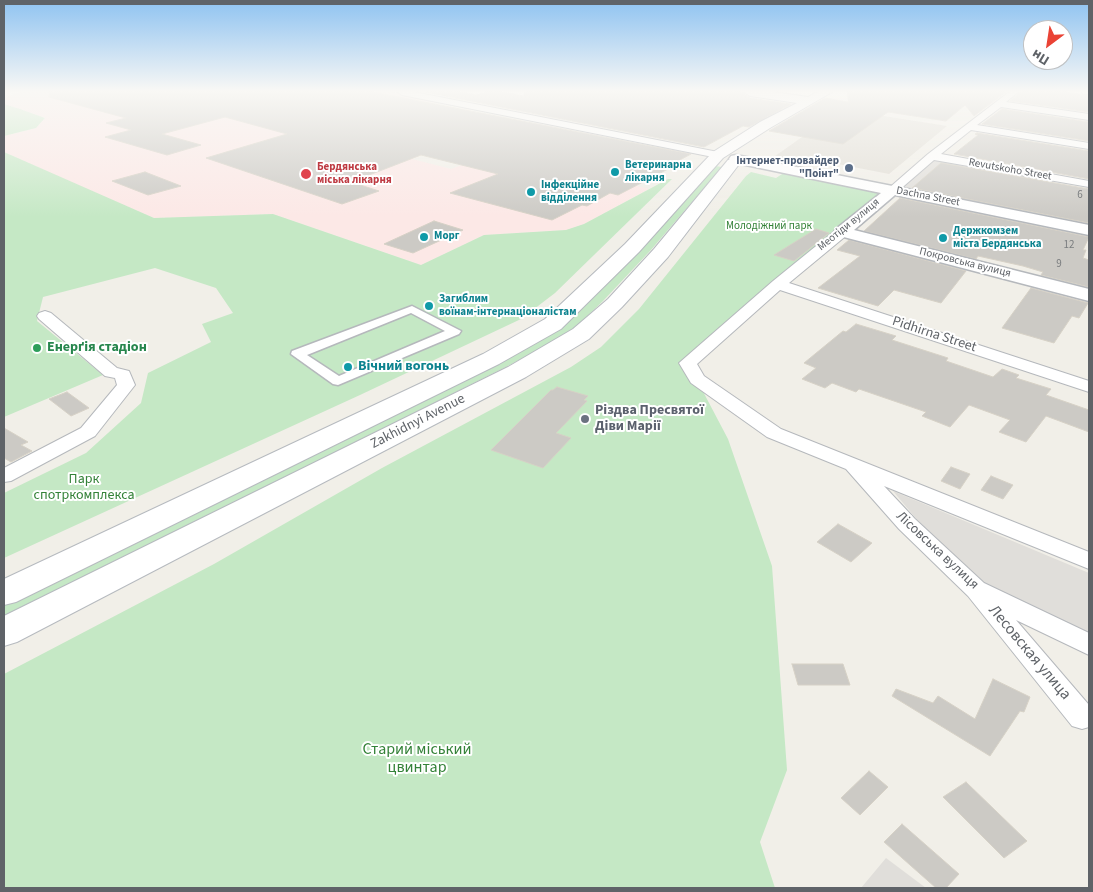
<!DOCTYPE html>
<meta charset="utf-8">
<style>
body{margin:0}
#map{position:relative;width:1093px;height:892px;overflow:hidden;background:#f1efe8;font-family:"Source Sans 3",sans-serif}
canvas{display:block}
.frame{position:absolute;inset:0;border:5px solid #5f6368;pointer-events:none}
.north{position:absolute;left:1023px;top:20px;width:50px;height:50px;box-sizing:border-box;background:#fff;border:1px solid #bfc1c3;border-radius:50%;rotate:211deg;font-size:14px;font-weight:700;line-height:20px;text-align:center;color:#5f6368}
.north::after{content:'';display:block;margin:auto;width:18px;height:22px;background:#ea4335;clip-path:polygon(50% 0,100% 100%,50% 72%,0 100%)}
</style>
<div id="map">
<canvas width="1093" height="892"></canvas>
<div class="frame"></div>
<div class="north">Пн</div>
</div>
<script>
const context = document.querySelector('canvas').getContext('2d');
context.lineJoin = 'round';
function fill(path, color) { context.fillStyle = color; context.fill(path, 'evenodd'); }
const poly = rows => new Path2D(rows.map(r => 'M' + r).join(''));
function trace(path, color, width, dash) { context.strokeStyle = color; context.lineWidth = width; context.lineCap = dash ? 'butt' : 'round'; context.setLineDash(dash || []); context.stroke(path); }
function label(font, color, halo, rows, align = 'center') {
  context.font = font + ' "Source Sans 3",sans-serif'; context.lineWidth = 4; context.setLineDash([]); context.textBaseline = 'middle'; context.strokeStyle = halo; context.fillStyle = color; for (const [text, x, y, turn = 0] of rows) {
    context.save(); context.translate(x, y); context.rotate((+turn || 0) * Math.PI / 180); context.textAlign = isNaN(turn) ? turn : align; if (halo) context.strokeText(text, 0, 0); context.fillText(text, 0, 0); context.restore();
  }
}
fill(poly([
 [931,158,1040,178,1011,211,897,188],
 [893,491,1089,573,1089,639,981,587,975,589],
 [886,858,926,888,861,888]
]), '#e0deda');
fill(poly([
 [828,107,947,126,889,174,797,156,786,164,768,161,802,137]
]), '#e1ded6');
fill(poly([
 [19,92,394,92,441,101,417,109,477,133,412,159,451,169,475,160,606,179,649,189,584,224,566,230,484,235,421,265,273,214,154,218,83,188,4,152,4,136,36,128,45,118,4,104,4,98]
]), '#fce8e6');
fill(poly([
 [4,104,20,109,45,118,36,128,4,136],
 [4,152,154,218,273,214,421,265,484,235,566,230,584,224,668,179,672,179,555,293,521,319,360,395,4,558,4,493,86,453,141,403,148,373,211,342,202,324,233,313,216,288,155,268,43,297,37,321,103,375,4,417],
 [715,166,722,167,650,251,603,301,572,331,506,367,4,617,4,604,499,362,563,327,641,249],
 [751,172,776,178,785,172,881,191,884,196,688,363,728,439,772,566,787,770,760,842,775,888,4,888,4,674,214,564,382,468,571,367,601,347,639,309,746,176]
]), '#c5e8c5');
const building = poly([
 [50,92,373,92,691,154,667,167,670,168,618,195,610,193,587,206,582,205,552,220,450,193,498,174,421,155,351,182,379,191,342,204,206,158,287,134,225,117,162,134,201,145,167,155,105,137,131,130,106,123,126,118,49,97,50,92],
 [425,92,459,92,476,95,486,92,501,92,524,96,525,92,742,92,750,98,791,104,749,127,743,126,704,147,425,92],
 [848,92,1006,92,974,116,965,105,946,121,888,112,843,144,769,131,825,98,848,102,848,92],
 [1020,92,1066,92,1089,96,1089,112,1010,101,1020,92],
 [1002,109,1089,122,1089,141,982,124,1002,109],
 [977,133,1089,151,1089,179,954,154,978,135,975,134,977,133],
 [941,163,1089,189,1089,223,912,188,941,163],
 [145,172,181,186,148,195,112,181,145,172],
 [900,198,1089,237,1083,250,1086,250,1083,258,1089,260,1089,287,1041,275,1043,272,1023,266,978,256,976,259,864,231,900,198],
 [434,221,463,230,413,253,384,244,434,221],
 [816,229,829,233,794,261,774,255,816,229],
 [849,240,966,271,941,303,894,290,878,306,818,288,860,256,837,250,849,240],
 [1031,288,1088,303,1079,318,1072,316,1054,343,1002,328,1031,288],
 [856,324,896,336,892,340,948,358,946,361,993,377,1002,369,1019,375,1016,378,1051,389,1046,395,1089,410,1089,432,1046,416,1026,442,999,432,1010,420,969,405,950,427,922,416,926,412,859,389,856,392,832,383,825,388,802,379,816,368,804,363,843,331,846,332,856,324],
 [557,387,588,396,584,400,587,401,556,433,571,438,543,468,491,450,551,390,553,390,557,387],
 [67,392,89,408,71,416,49,399,67,392],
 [4,428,28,442,21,445,32,451,11,462,4,458,4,428],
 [951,467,970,474,960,489,941,481,951,467],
 [991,476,1013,485,1003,499,981,490,991,476],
 [838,524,872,543,851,562,817,542,838,524],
 [792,664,843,664,850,685,798,685,792,664],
 [993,679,1030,697,1024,712,1020,711,990,756,892,696,896,689,933,703,938,696,975,719,993,679],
 [869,771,888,787,860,815,841,798,869,771],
 [966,782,1027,841,1004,858,943,797,966,782],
 [902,824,959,874,946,888,936,888,884,842,902,824]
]);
fill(building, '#cccac5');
trace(building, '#d6d1c6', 1);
const pedestrian = poly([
 [412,306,461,331,459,334,338,385,333,384,291,354,292,351,412,306],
 [411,313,445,331,339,376,307,355,411,313]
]);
const minor = poly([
 [398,92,414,92,718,152,723,155,718,158,402,95,398,92],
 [1009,92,1018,92,1006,102,1089,114,1089,120,1001,107,977,125,1089,143,1089,149,971,130,941,154,1089,181,1089,187,934,160,897,192,889,192,887,190,889,188,928,154,1009,92],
 [1082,92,1089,92,1089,94,1083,94,1082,92],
 [842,228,847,229,849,232,847,235,789,283,1089,381,1089,392,780,290,697,364,704,376,781,429,1089,552,1089,569,884,486,915,519,984,583,1089,633,1089,655,1016,620,1089,705,1089,727,1082,729,1072,726,968,596,899,529,846,469,767,437,691,383,679,363,773,281,837,229,842,228],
 [45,311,51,313,117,368,129,371,135,385,95,436,11,481,4,482,4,468,81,428,117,385,115,378,105,376,39,319,37,316,39,313,45,311]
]);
const tertiary = poly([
 [736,155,1089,225,1089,235,895,195,854,230,1089,289,1089,301,836,235,834,232,836,229,881,193,731,162,729,159,731,156,736,155]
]);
const secondary = poly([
 [744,92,773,92,808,97,817,92,832,92,770,128,723,158,639,252,561,329,499,364,16,602,4,605,4,579,483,354,545,319,625,244,713,152,760,122,797,103,750,96,744,92],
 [733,159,738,160,740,163,668,257,622,307,589,339,526,377,17,642,4,646,4,616,508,367,573,329,608,299,654,249,728,160,733,159]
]);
trace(pedestrian, '#b5b8bc', 3);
trace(minor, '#b5b8bc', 2);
trace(tertiary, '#b5b8bc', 3);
trace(secondary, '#b6babf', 2);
fill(pedestrian, '#fff');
fill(minor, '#fff');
fill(tertiary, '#fff');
fill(secondary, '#fff');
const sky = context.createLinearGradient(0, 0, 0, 217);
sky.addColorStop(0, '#8fc3f1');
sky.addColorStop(0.42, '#f9f8f5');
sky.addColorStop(1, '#f9f8f500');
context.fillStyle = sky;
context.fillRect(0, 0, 1093, 217);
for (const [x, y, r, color] of [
 [849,168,5,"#5c6f8a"],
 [615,172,5,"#0f9aa8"],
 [306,174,6,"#e0444e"],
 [531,192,5,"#0f9aa8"],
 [424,237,5,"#0f9aa8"],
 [943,238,5,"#0f9aa8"],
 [429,306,5,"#0f9aa8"],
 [37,348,5,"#2e9e5b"],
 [348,367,5,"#0f9aa8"],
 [585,419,5,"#6b7280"]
]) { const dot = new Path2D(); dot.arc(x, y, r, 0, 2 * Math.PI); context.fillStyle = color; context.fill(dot); trace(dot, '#fff', 2); }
label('bold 11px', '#4e5e75', '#fff', [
 ["Інтернет-провайдер",839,162],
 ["\"Поінт\"",839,175]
], 'right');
label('bold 11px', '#0d838f', '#fff', [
 ["Ветеринарна",625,166],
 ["лікарня",625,179],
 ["Інфекційне",541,186],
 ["відділення",541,199],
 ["Держкомзем",953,232],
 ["міста Бердянська",953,245],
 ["Морг",434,237],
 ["Загиблим",439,300],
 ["воїнам-інтернаціоналістам",439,313]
], 'left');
label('bold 11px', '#be3a42', '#fff', [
 ["Бердянська",317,168],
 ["міська лікарня",317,181]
], 'left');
label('11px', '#5f6368', '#fff', [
 ["Revutskoho Street",1010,170,10],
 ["Dachna Street",928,197,11],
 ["Меотіди вулиця",849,225,-39],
 ["Покровська вулиця",965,263,14]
]);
label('11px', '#7a7d7f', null, [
 ["6",1080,196],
 ["12",1069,246],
 ["9",1059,265]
]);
label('11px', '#348238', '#fff', [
 ["Молодіжний парк",769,227]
]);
label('14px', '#5f6368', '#fff', [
 ["Pidhirna Street",934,335,18],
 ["Zakhidnyi Avenue",418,422,-27],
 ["Лісовська вулиця",937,551,43]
]);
label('bold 14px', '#27864d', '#fff', [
 ["Енерґія стадіон",47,348]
], 'left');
label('bold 14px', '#0d838f', '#fff', [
 ["Вічний вогонь",358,367]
], 'left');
label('bold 14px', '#5b616d', '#fff', [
 ["Різдва Пресвятої",595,411],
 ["Діви Марії",595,427]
], 'left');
label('14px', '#348238', '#fff', [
 ["Парк",84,480],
 ["спотркомплекса",84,496]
]);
label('16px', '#5f6368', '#fff', [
 ["Лесовская улица",1029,653,50]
]);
label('16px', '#348238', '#fff', [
 ["Старий міський",417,750],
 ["цвинтар",417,768]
]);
</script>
